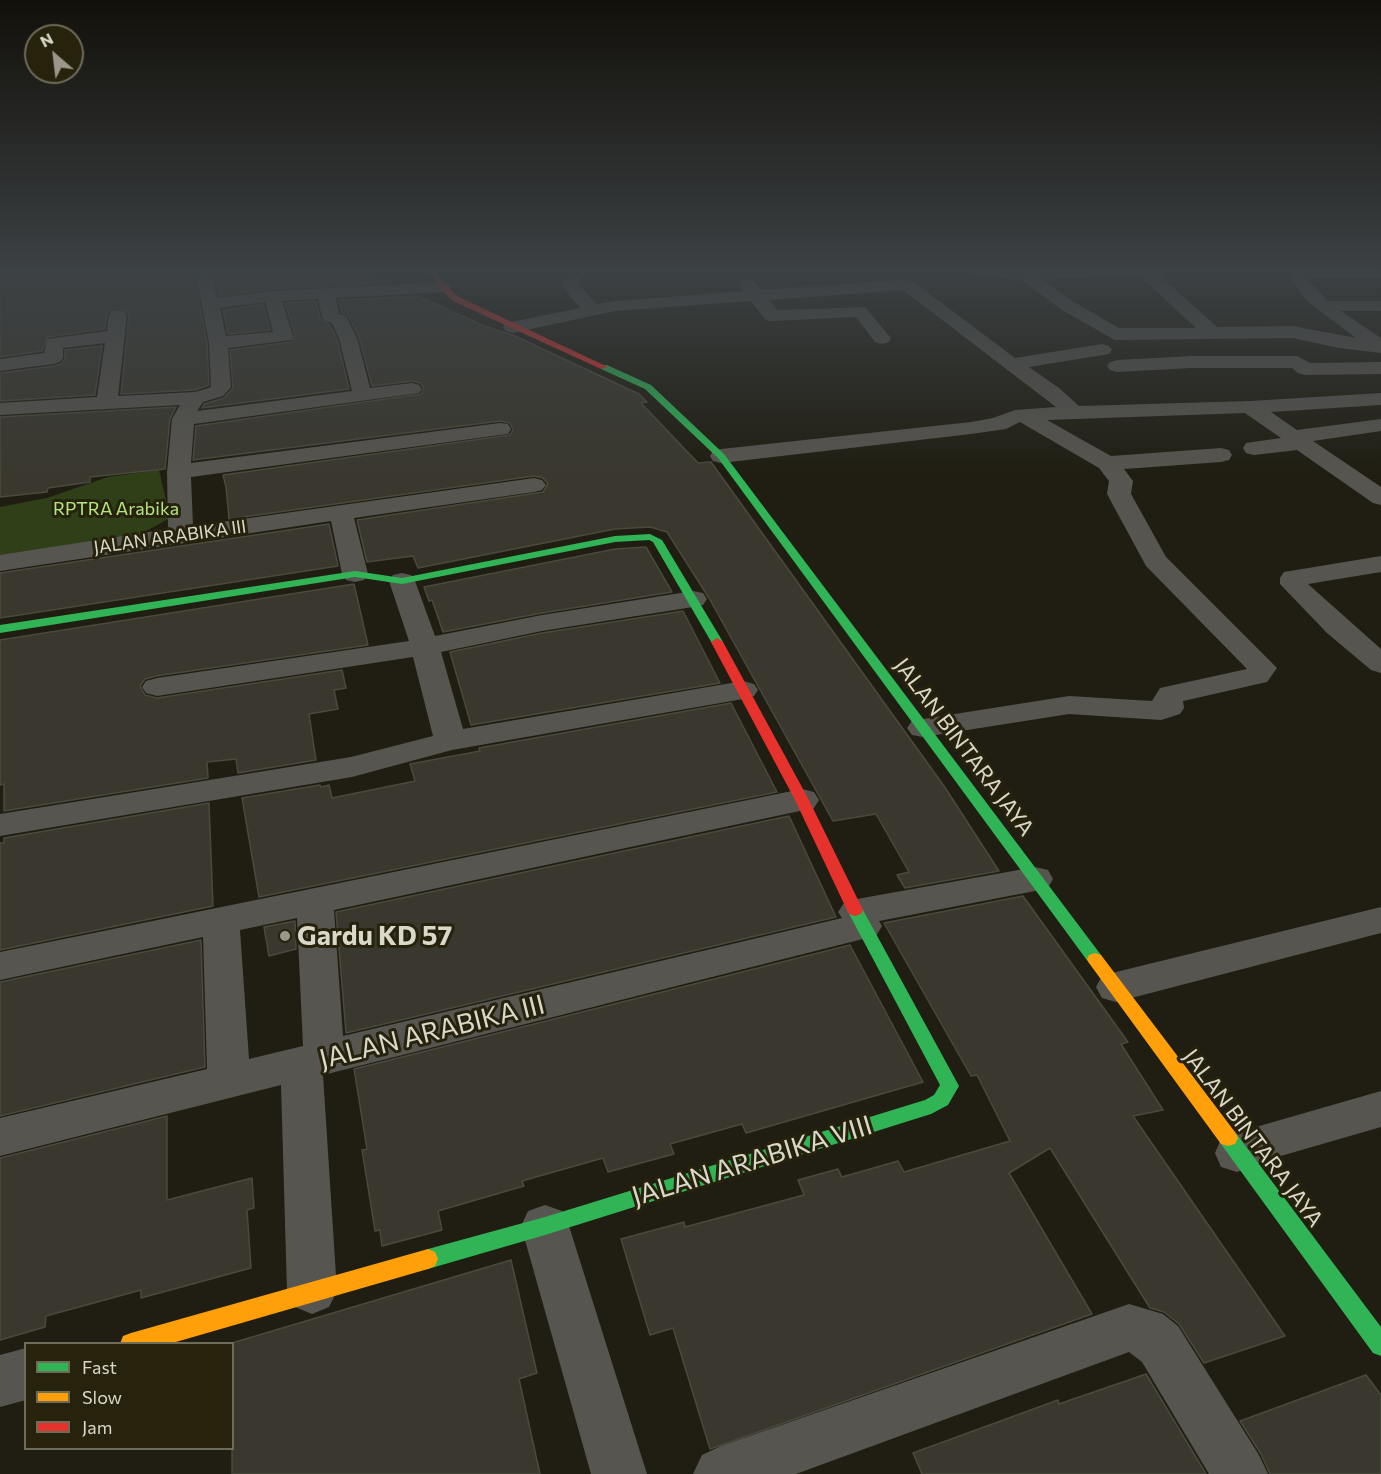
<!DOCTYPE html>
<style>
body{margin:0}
#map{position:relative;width:1381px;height:1474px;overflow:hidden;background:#201e12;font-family:Commissioner,sans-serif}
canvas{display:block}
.legend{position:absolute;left:24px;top:1342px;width:210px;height:108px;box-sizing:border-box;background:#26220c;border:2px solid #6e6b58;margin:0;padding:8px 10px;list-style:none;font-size:18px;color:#dad8ca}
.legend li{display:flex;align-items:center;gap:12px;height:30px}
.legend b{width:30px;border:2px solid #6e6b58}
.north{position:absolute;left:24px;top:24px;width:60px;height:60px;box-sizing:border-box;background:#26220c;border:2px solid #6e6b58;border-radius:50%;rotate:332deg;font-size:16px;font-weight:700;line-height:24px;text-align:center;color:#dad8ca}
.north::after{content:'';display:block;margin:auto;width:21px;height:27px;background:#99978a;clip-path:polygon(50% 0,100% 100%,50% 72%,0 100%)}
</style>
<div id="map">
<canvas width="1381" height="1474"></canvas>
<ul class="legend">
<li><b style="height:8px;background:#30b455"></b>Fast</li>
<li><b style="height:8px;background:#ff9f0a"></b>Slow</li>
<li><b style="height:8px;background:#e5322d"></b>Jam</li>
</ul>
<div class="north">N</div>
</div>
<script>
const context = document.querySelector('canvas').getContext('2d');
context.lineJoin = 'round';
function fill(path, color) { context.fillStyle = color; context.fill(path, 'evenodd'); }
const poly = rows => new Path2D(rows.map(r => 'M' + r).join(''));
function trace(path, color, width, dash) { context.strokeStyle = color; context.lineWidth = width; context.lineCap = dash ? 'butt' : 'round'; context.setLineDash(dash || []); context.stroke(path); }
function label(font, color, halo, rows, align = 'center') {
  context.font = font + ' Commissioner,sans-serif'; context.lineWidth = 6; context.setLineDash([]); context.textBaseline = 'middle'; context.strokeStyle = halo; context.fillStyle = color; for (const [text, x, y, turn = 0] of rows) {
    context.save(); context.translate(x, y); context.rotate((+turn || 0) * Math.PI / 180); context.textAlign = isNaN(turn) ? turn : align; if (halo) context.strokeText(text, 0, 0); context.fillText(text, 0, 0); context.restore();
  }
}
fill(poly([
 [159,470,170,518,128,541,0,562,0,507,47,498,108,477]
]), '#2f4018');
const building = poly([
 [0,270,193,270,207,343,209,385,195,390,121,394,129,315,126,310,118,308,112,309,107,314,105,329,47,337,42,351,0,357,0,270],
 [213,270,361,270,389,283,272,289,219,296,213,270],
 [418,296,482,325,515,336,639,394,647,402,641,403,698,463,711,462,944,786,999,871,905,888,897,875,909,872,876,814,833,821,709,598,667,532,650,527,615,529,418,568,413,556,367,562,357,520,543,492,548,484,543,478,534,476,229,519,226,487,223,475,510,435,513,430,510,423,500,421,193,460,196,426,421,394,424,388,420,383,413,381,372,386,359,337,348,315,341,312,339,300,418,296],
 [316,301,320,318,330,325,337,339,349,389,202,408,204,404,224,398,233,388,230,350,291,342,295,335,285,303,316,301],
 [263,304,270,330,228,334,223,310,263,304],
 [102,346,95,395,0,401,0,373,54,366,61,364,65,359,65,350,102,346],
 [176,407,170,419,165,469,90,477,90,482,48,488,47,492,0,497,0,417,176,407],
 [329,524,338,566,0,618,0,573,329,524],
 [646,547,672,592,542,613,443,632,432,600,429,601,424,587,615,549,646,547],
 [354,584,368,645,156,676,145,679,140,686,145,695,157,698,342,670,346,688,334,690,338,709,309,714,316,760,238,773,236,759,207,762,208,778,4,811,4,784,0,785,0,640,354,584],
 [683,611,720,683,471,725,450,652,542,633,683,611],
 [731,703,777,792,259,897,242,798,320,785,321,787,329,785,332,798,415,781,410,764,480,751,479,748,731,703],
 [209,803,213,906,0,950,0,843,4,843,4,838,209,803],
 [789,816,836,917,346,1033,336,912,789,816],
 [1023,896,1128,1042,1121,1044,1163,1110,1133,1116,1285,1336,1204,1363,1179,1324,1164,1312,1150,1308,1050,1148,1009,1173,1092,1314,710,1449,673,1328,650,1335,621,1239,684,1222,685,1227,804,1195,798,1180,838,1169,842,1177,898,1161,904,1172,1010,1141,977,1075,971,1076,884,923,1023,896],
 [295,921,296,949,269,956,264,927,295,921],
 [201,940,205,1067,0,1116,0,982,201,940],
 [850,945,923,1082,746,1133,742,1124,670,1144,674,1154,608,1172,603,1158,522,1181,524,1186,438,1211,442,1230,382,1246,380,1230,375,1231,362,1150,367,1149,354,1069,850,945],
 [167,1116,167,1200,252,1178,254,1208,247,1210,251,1268,141,1298,141,1290,46,1316,45,1327,0,1340,0,1158,167,1116],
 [511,1260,537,1373,519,1379,540,1474,232,1474,232,1343,511,1260],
 [1146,1374,1206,1474,922,1474,913,1453,1058,1400,1059,1404,1146,1374],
 [1366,1375,1381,1395,1381,1474,1270,1474,1261,1454,1240,1421,1366,1375]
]);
fill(building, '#3a382e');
trace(building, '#4b493e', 1.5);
fill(poly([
 [195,270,211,270,217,298,272,291,443,282,449,283,452,287,449,291,443,292,336,298,339,314,346,316,357,338,370,388,412,383,419,385,422,389,419,393,194,424,191,463,500,423,508,424,511,429,508,434,500,435,191,477,193,526,534,478,542,480,546,485,542,490,534,492,354,518,368,574,364,580,355,582,346,580,342,574,331,521,0,571,0,555,168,529,167,472,172,419,180,405,0,415,0,403,97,397,105,343,63,348,63,358,60,362,53,364,0,371,0,359,44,353,47,339,107,331,109,315,112,311,118,310,124,311,127,315,118,396,195,392,209,388,211,386,209,343,195,270],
 [318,299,322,317,325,321,332,323,339,338,352,391,197,411,203,402,223,396,231,387,228,348,291,340,293,336,282,301,318,299],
 [265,302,273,332,226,336,220,308,265,302],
 [572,270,588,270,579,282,580,286,597,304,615,301,744,291,739,284,741,280,747,279,753,280,761,290,902,280,914,282,1015,358,1102,344,1109,346,1112,350,1109,354,1029,367,1059,388,1079,406,1250,401,1381,393,1381,405,1271,412,1297,430,1381,419,1381,431,1313,441,1381,487,1381,505,1373,503,1297,450,1254,455,1246,453,1243,448,1246,443,1281,438,1245,413,1047,420,1111,456,1221,448,1229,450,1232,455,1229,460,1221,462,1124,469,1133,481,1131,494,1166,557,1277,668,1267,682,1183,701,1184,708,1180,714,1161,720,1069,714,923,737,912,735,907,728,912,721,923,719,1069,696,1152,701,1160,688,1247,669,1146,566,1107,494,1109,481,1099,468,1020,422,1006,429,971,434,721,463,713,461,710,456,713,451,721,449,971,422,993,418,1015,410,1056,407,903,290,769,300,777,310,865,307,891,338,889,342,882,344,875,342,856,317,772,321,766,320,751,301,615,311,512,333,506,331,503,327,506,323,580,308,563,287,563,282,572,270],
 [965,270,1166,270,1164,274,1159,275,1217,327,1293,326,1356,338,1307,301,1289,278,1289,273,1291,270,1381,270,1381,278,1306,278,1328,301,1381,301,1381,311,1341,311,1381,338,1381,353,1339,348,1293,338,1115,340,1062,310,1021,280,973,275,965,270],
 [1140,276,1196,328,1119,328,1074,302,1042,279,1140,276],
 [1191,356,1297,356,1310,363,1381,362,1381,374,1305,375,1298,373,1292,368,1191,368,1117,372,1110,370,1107,366,1110,362,1117,360,1191,356],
 [1381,556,1381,572,1308,584,1381,649,1381,673,1371,670,1327,633,1280,584,1280,578,1284,572,1381,556],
 [402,573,411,575,415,581,435,636,542,615,693,591,703,593,707,599,703,605,693,607,542,631,441,652,463,729,743,681,754,684,758,690,754,696,743,699,452,750,352,777,0,836,0,814,351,757,433,736,413,657,157,696,146,693,142,687,146,681,157,678,409,641,389,581,393,575,402,573],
 [802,789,814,792,819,800,814,808,334,910,343,1036,842,918,838,912,844,903,857,899,1035,867,1048,870,1053,879,1048,888,1035,891,879,921,882,926,876,936,863,939,323,1075,337,1291,329,1307,312,1314,295,1307,287,1291,281,1085,0,1156,0,1118,207,1069,203,937,0,980,0,952,802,789],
 [297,918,303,1046,249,1059,240,930,297,918],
 [1381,907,1381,933,1116,1002,1102,998,1096,987,1102,976,1116,972,1381,907],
 [1381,1091,1381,1127,1267,1160,1237,1172,1221,1167,1215,1153,1221,1139,1242,1131,1381,1091],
 [545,1205,562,1211,569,1226,647,1474,591,1474,521,1226,528,1211,545,1205],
 [1129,1304,1163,1314,1178,1326,1259,1455,1268,1474,1209,1474,1142,1362,1129,1352,796,1474,693,1474,702,1455,721,1446,1129,1304],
 [26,1348,26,1400,0,1407,0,1355,26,1348]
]), '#57554f');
fill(poly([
 [601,365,607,365,651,385,724,454,1101,955,1103,959,1101,963,1095,965,1089,963,718,458,645,389,601,369,601,365],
 [650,534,662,540,723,642,721,645,713,645,653,542,649,540,615,542,402,584,355,577,0,633,0,625,355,571,402,578,615,536,650,534],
 [855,904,861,906,863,910,959,1086,948,1105,931,1114,545,1235,428,1269,421,1266,418,1259,421,1252,428,1249,545,1217,925,1100,934,1095,940,1085,847,910,849,906,855,904],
 [1228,1130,1235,1132,1381,1327,1381,1356,1373,1353,1221,1144,1218,1138,1221,1132,1228,1130]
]), '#30b455');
fill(poly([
 [1095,953,1101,955,1235,1132,1238,1138,1235,1144,1228,1146,1221,1144,1089,963,1087,959,1089,955,1095,953],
 [428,1249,435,1252,438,1259,435,1266,428,1269,169,1344,120,1344,123,1336,131,1333,428,1249]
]), '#ff9f0a');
fill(poly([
 [428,270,434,270,446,285,459,297,608,367,601,369,453,301,440,289,428,270],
 [717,638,723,642,809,800,863,910,861,914,855,916,849,914,847,910,795,800,711,642,717,638]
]), '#e5322d');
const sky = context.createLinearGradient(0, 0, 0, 476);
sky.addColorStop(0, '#12100a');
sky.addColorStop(0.57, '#3c4144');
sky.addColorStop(1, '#3c414400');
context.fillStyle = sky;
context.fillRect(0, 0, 1381, 476);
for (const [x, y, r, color] of [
 [285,936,6,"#99978a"]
]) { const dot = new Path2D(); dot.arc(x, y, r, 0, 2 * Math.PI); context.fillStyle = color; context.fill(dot); trace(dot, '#26220c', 2); }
label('18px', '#b4e77d', '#26220c', [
 ["RPTRA Arabika",116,509]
]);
label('18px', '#dad8ca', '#26220c', [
 ["JALAN ARABIKA III",170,537,-8]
]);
label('22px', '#dad8ca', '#26220c', [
 ["JALAN BINTARA JAYA",964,747,53],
 ["JALAN BINTARA JAYA",1253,1138,53]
]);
label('bold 27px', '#dad8ca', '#26220c', [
 ["Gardu KD 57",297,936]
], 'left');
label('27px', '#dad8ca', '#26220c', [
 ["JALAN ARABIKA III",432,1032,-14],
 ["JALAN ARABIKA VIII",752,1161,-17]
]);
</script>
